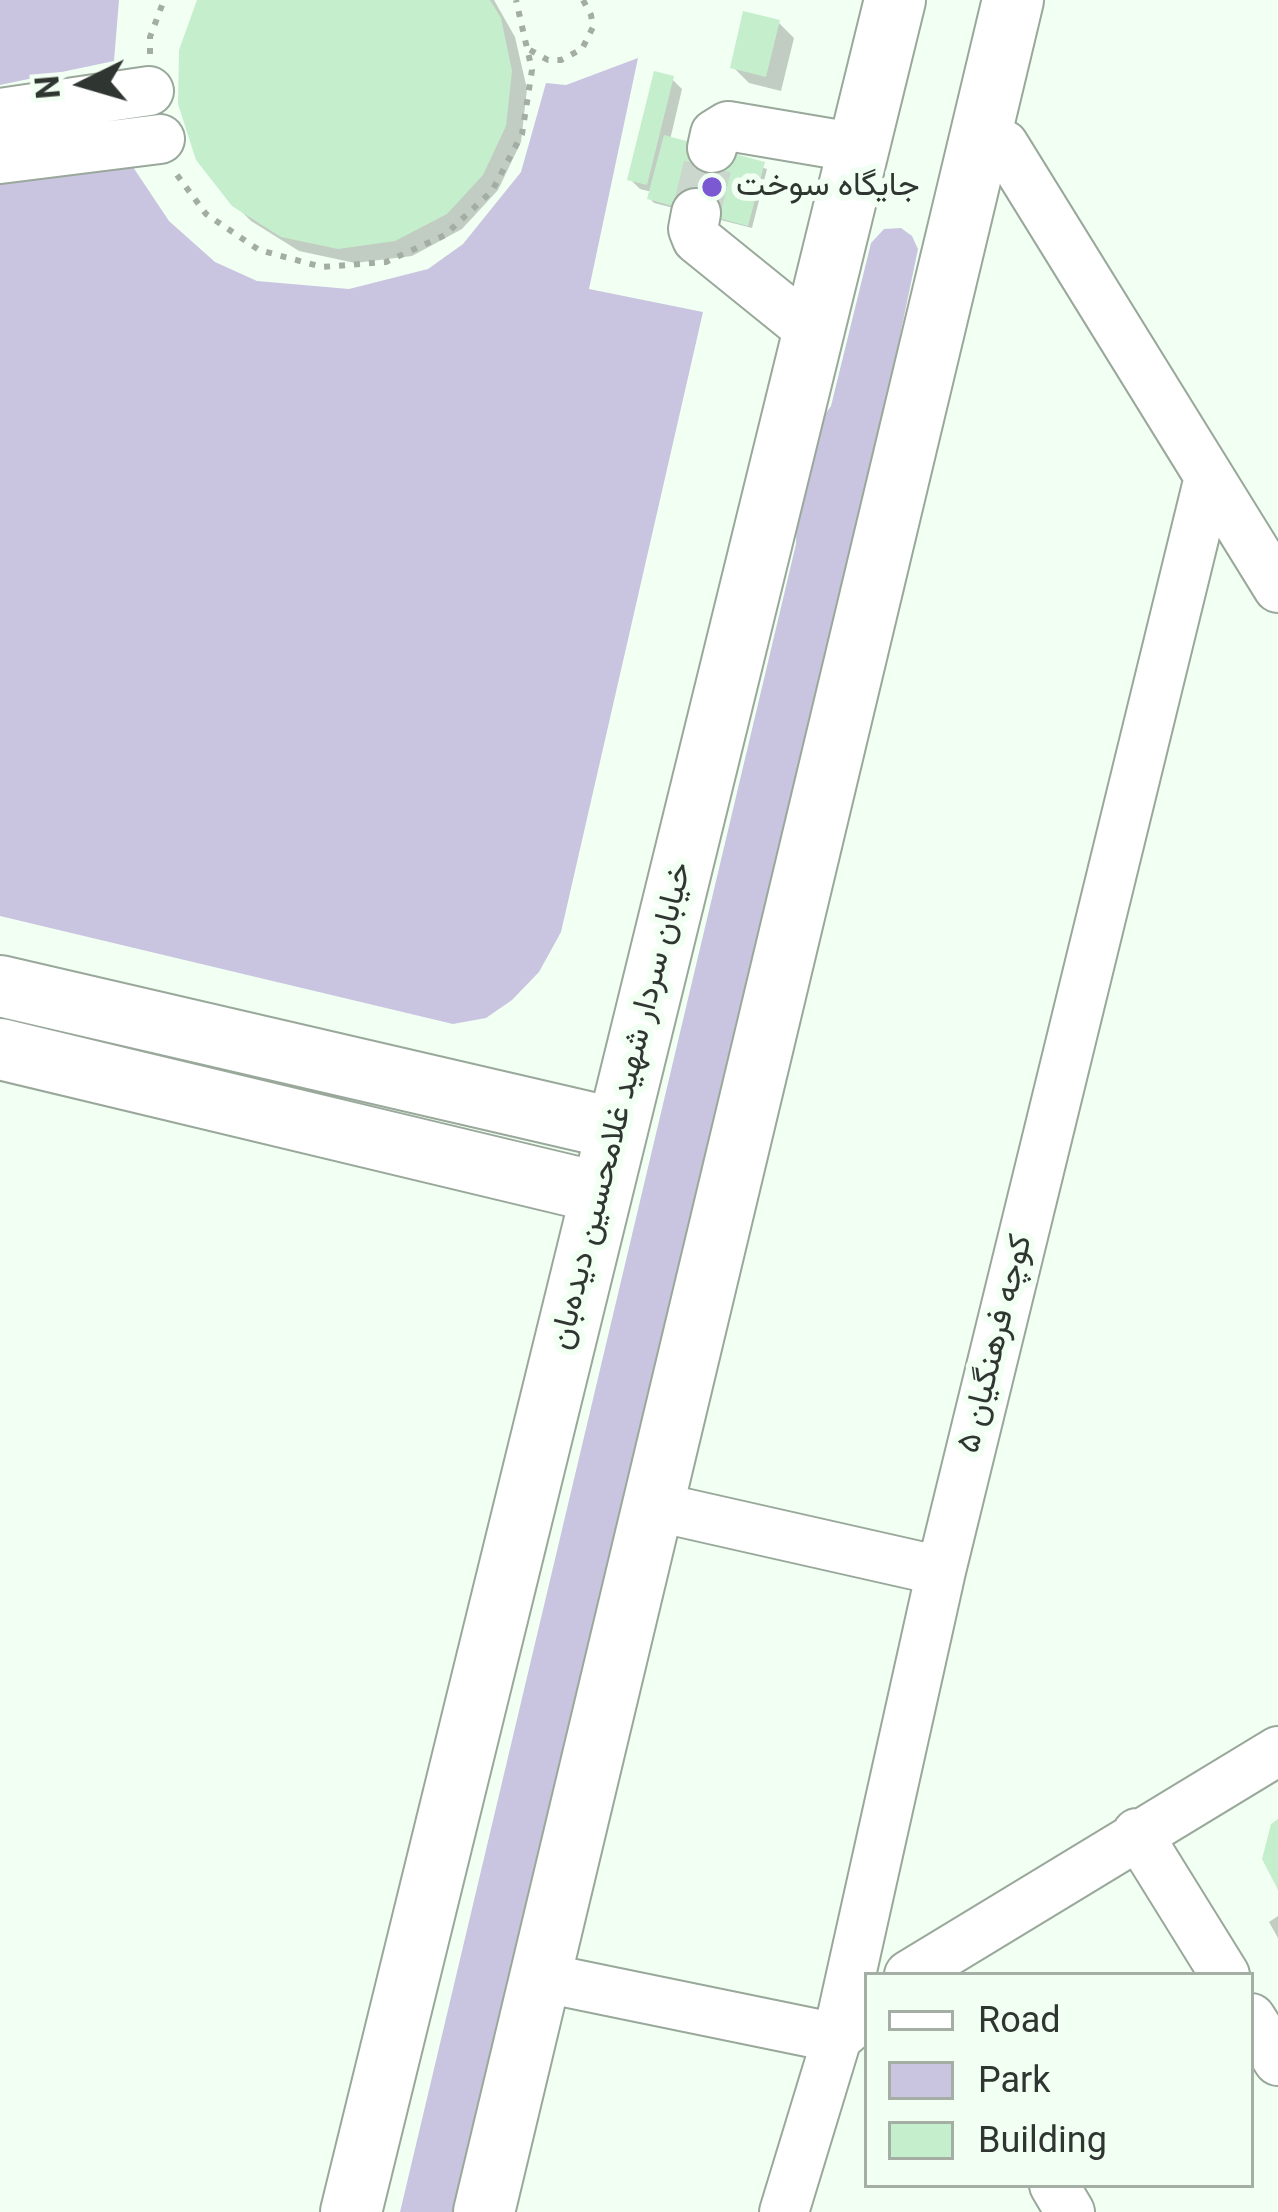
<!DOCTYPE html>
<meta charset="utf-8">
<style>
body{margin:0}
#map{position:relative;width:1278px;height:2212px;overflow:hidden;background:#f2fff3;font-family:Roboto,sans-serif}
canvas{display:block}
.legend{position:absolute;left:864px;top:1972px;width:390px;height:216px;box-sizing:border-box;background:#f2fff3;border:3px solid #a4aea5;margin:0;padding:15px 21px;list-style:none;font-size:36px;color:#2f3530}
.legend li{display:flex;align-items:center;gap:24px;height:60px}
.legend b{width:60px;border:3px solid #a4aea5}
.north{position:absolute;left:24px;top:24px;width:120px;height:120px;-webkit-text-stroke:9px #f2fff3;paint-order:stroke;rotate:265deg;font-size:33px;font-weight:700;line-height:48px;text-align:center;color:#2f3530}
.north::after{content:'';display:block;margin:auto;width:42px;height:54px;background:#2f3530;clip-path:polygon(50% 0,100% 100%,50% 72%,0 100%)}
</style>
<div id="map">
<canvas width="1278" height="2212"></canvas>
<ul class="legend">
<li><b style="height:15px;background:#fff"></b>Road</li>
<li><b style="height:33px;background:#c9c5e0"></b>Park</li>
<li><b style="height:33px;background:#c5eecc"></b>Building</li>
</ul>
<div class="north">N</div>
</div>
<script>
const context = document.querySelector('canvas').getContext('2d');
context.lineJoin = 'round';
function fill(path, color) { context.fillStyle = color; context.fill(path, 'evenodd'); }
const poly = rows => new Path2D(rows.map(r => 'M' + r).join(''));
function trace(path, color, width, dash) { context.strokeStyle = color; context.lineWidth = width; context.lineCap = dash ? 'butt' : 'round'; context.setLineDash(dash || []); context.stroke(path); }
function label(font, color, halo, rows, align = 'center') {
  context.font = font + ' Roboto,Vazirmatn,sans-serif'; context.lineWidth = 12; context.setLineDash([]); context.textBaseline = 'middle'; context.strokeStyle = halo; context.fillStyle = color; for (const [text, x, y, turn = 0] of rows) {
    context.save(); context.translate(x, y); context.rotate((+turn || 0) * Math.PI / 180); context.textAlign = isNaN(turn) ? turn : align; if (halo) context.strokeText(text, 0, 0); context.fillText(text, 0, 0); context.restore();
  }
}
fill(poly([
 [0,0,119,0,114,61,0,85],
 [638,58,589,289,703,312,561,932,539,972,512,1000,486,1018,453,1024,0,916,0,179,129,161,169,221,215,262,257,281,349,289,428,269,463,244,521,172,546,83,566,85],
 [901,228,912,236,918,249,884,413,453,2212,400,2212,796,544,797,506,815,428,831,406,871,243,884,229]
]), '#c9c5e0');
fill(poly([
 [200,0,494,0,515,37,527,89,521,142,498,190,462,229,412,256,355,263,299,251,251,221,234,204],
 [779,23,794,38,781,91,749,83,733,67],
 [672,79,682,89,670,140,767,169,752,228,654,203,650,199,652,192,640,189,630,179],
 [1278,1916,1278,1938,1269,1922]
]), '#0003');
fill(poly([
 [197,0,490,0,501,18,512,71,506,126,483,175,447,214,395,241,338,249,281,237,232,206,196,160,178,104,179,50],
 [743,11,780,20,766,77,730,68],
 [654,71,674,76,647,185,627,180],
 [664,135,765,162,748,226,647,199],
 [1278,1819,1278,1890,1262,1859,1271,1824]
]), '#c5eecc');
trace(poly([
 [696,213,712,148]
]), '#cbd7cc', 48, [48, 24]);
const minor = poly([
 [0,113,149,91],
 [981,134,1004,145,1278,588],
 [712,148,715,134,728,126,858,148],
 [0,159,160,139],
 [696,213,693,229,697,239,812,332],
 [653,1506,941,1571],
 [1137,1833,1225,1975],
 [909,1975,1278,1751],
 [540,1977,837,2038,858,2020],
 [1251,2018,1278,2061],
 [1054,2185,1070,2212],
 [784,2212,837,2038,941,1571,1209,477]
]);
const major = poly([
 [0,986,617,1129],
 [0,1049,601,1193],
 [351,2212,895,0],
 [484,2212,1013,0]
]);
trace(minor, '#99a89b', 52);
trace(major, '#99a89b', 64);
trace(poly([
 [530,50,548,60,561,60,582,49,593,27,591,15,583,0],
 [150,54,150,37,164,0],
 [177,175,206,214,259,250,322,267,386,262,445,235,492,191,522,134,532,70,516,0]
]), '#a3ada4', 6, [6, 9]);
trace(minor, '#fff', 48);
trace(major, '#fff', 60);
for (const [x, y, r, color] of [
 [712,187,12,"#7a59d3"]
]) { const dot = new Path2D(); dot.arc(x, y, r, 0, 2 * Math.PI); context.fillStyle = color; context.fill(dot); trace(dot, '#f2fff3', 4.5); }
label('33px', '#2f3530', '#f2fff3', [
 ["جایگاه سوخت",736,187]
], 'left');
label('33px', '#2f3530', '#f2fff3', [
 ["خیابان سردار شهید غلامحسین دیده‌بان",622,1106,-76],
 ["کوچه فرهنگیان ۵",996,1344,-76]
]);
</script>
